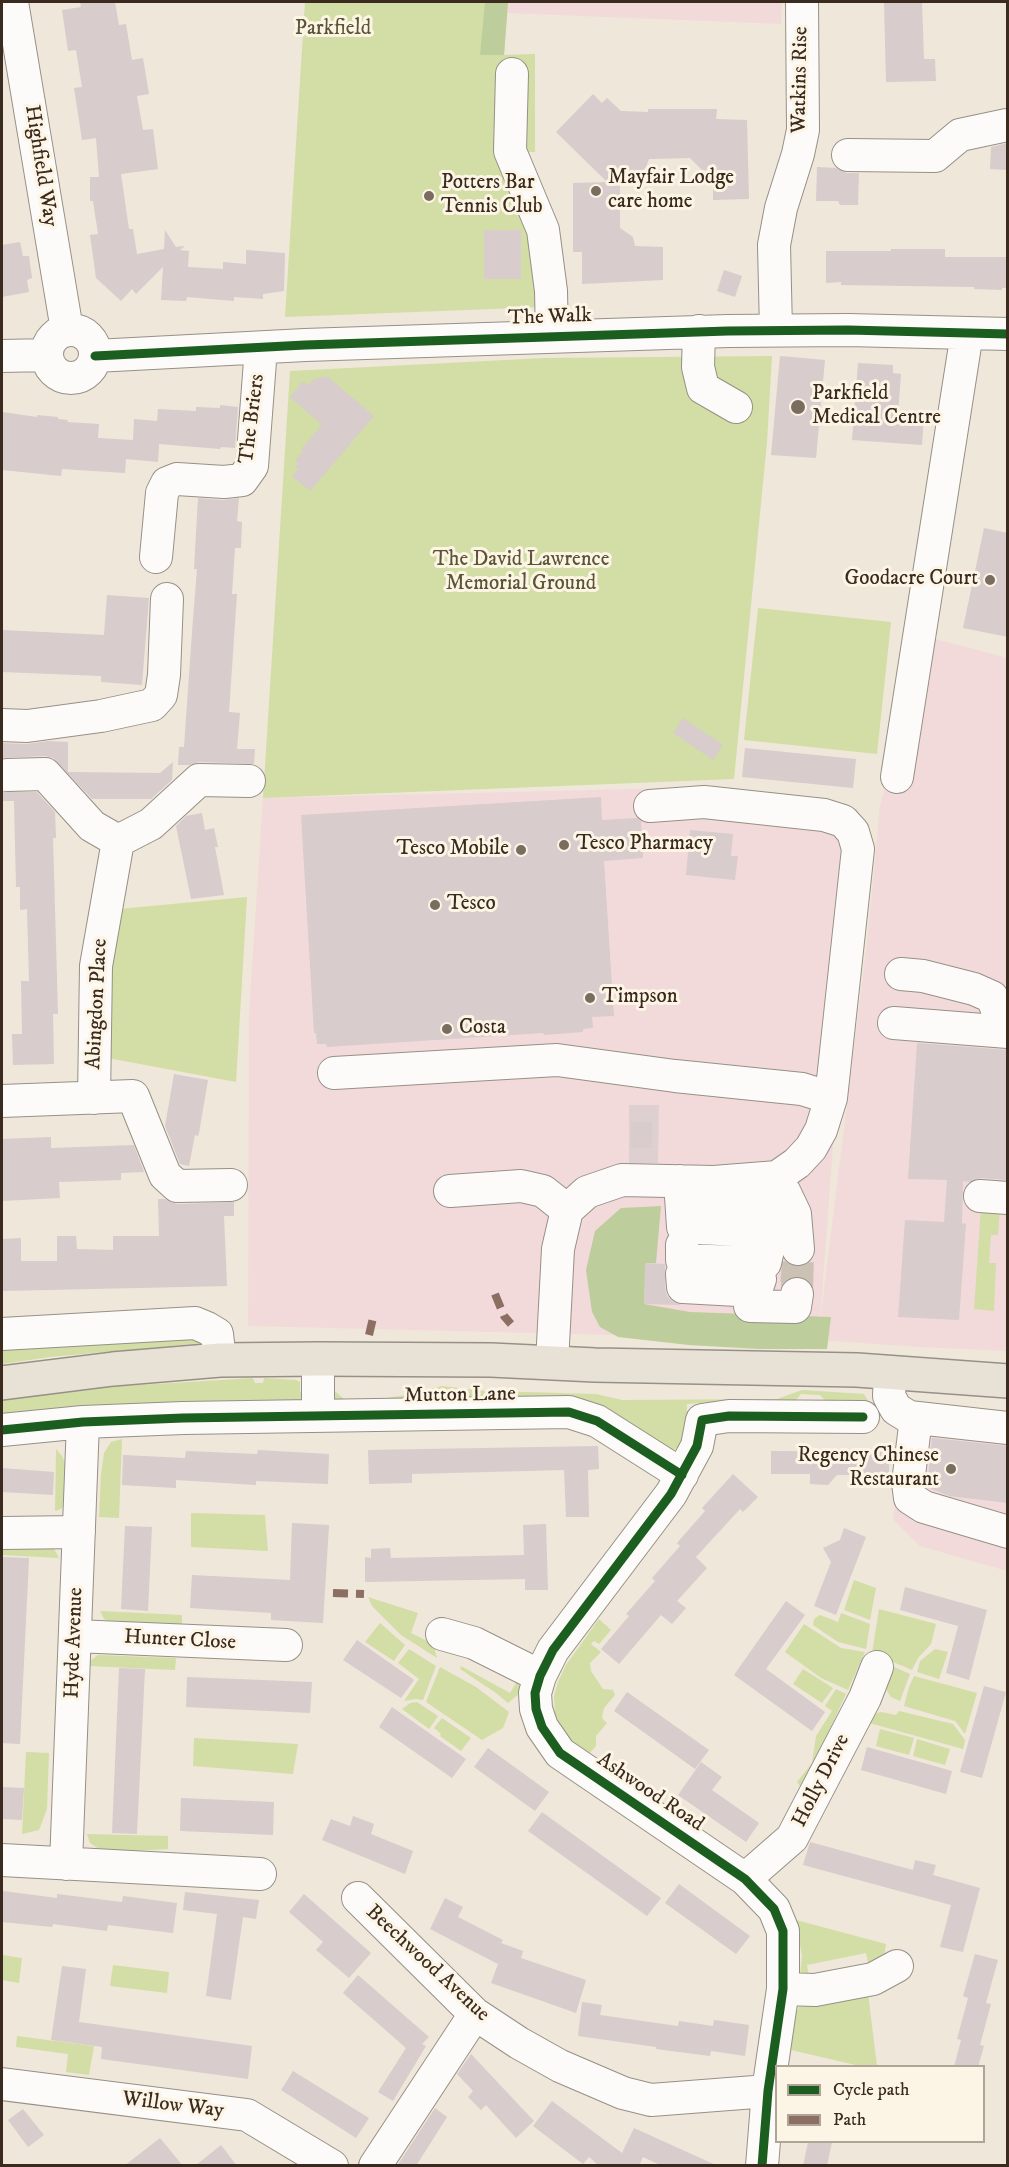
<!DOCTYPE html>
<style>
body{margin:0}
#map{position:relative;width:1009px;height:2167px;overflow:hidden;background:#efe7d9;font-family:"IM FELL DW Pica",serif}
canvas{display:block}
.frame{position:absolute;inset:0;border:3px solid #3b2a1e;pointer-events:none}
.legend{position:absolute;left:775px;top:2065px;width:210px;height:78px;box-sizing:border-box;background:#fcf5e5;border:2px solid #afa495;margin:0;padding:8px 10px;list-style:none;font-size:18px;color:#3b2a1e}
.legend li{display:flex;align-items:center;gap:12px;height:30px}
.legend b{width:30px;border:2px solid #afa495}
</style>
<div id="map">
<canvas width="1009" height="2167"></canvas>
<div class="frame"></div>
<ul class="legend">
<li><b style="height:8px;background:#1b5e20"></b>Cycle path</li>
<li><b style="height:8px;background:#8d6e63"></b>Path</li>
</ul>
</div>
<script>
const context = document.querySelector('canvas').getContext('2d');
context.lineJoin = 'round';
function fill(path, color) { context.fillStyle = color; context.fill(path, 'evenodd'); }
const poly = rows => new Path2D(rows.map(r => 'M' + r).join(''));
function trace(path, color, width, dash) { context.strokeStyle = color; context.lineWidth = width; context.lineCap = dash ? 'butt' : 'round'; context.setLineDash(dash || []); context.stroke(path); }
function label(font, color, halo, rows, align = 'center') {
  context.font = font + ' "IM FELL DW Pica",serif'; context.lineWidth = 6; context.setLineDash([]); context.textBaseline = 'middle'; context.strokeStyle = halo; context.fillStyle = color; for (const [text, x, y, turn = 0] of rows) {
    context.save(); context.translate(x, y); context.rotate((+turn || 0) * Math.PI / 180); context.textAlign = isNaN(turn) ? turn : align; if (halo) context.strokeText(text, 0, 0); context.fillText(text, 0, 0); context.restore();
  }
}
fill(poly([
 [508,2,782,2,781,24,507,13],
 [928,637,1007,658,1007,1351,918,1347,817,1340,248,1326,249,1013,263,798,713,787,858,809,820,1321,868,934,880,805],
 [905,1432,1007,1444,1007,1571,920,1546,893,1519]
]), '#f2dada');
fill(poly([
 [629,1105,659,1105,658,1163,629,1164]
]), '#ded0d1');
fill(poly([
 [305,2,508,2,504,55,535,54,535,152,519,152,562,300,570,306,285,317],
 [772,356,767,442,734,779,263,798,290,371,545,358],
 [758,608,891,622,877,754,744,740],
 [247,897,236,1082,108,1058,110,979,119,909],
 [981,1207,1000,1208,998,1235,991,1235,989,1263,996,1263,994,1311,974,1309],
 [197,1333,203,1343,50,1357,2,1364,2,1344],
 [253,1378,255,1383,263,1383,264,1378,296,1380,300,1382,300,1392,306,1392,302,1405,2,1421,2,1400,107,1387],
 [442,1386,485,1391,485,1402,481,1405,344,1407,340,1405,331,1396,331,1392,336,1392,346,1401,373,1400,413,1394],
 [802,1390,864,1394,872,1407,830,1406,820,1395,801,1394,791,1406,712,1402,687,1404,686,1428,680,1446,671,1451,490,1406,491,1391,596,1394,622,1400,777,1399],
 [122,1439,119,1518,99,1517,101,1474,104,1453,111,1442],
 [56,1449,62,1456,66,1465,65,1504,61,1509,55,1511],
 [191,1513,265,1515,268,1551,191,1547],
 [53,1547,59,1558,2,1555,2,1549],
 [854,1580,876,1588,870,1620,844,1610],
 [368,1597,418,1613,411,1633,433,1644,437,1658,401,1635,372,1606],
 [879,1609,936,1624,931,1644,918,1658,912,1670,872,1653],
 [100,1611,182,1615,182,1626,113,1623,104,1619],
 [841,1613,870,1624,866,1649,838,1642,813,1625,814,1619,820,1615,838,1622],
 [599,1619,611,1630,599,1644,594,1641,591,1644,601,1652,590,1663,591,1671,603,1689,613,1690,615,1695,604,1708,602,1718,607,1723,596,1736,596,1746,589,1754,570,1740,561,1728,555,1714,554,1696,558,1682,566,1665],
 [380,1623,405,1645,394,1661,365,1642],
 [804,1624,841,1648,865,1652,848,1690,821,1678,785,1652],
 [409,1649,436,1666,423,1700,416,1699,404,1701,419,1679,398,1663],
 [935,1649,948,1652,939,1679,917,1672,920,1661],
 [98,1655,176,1658,175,1670,89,1666,90,1661],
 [885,1663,910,1674,900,1701,891,1697,887,1691,884,1682],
 [461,1666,510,1693,519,1678,520,1693,508,1703,496,1693,460,1669],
 [440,1667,476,1687,509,1712,503,1728,482,1740,426,1702],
 [803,1669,833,1688,822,1703,793,1684],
 [914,1676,977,1693,965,1734,955,1721,904,1706,909,1687],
 [836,1689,846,1694,802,1789,797,1782,812,1763,816,1736,832,1711,825,1706],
 [417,1702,438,1716,429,1729,402,1709,410,1703],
 [899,1711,953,1724,965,1740,963,1749,862,1721,873,1714,881,1712,896,1715],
 [442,1718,471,1738,461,1751,440,1736,441,1734,434,1728],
 [880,1729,914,1738,909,1755,876,1746],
 [194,1738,298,1744,293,1774,193,1766],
 [917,1739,950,1749,945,1765,913,1756],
 [26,1752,49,1753,47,1809,39,1830,22,1834],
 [87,1834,168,1836,168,1849,114,1852,99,1849,90,1843],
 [796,1920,886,1944,884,1956,870,1972,866,1953,807,1965,810,1983,800,1975,802,1956],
 [2,1955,22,1958,19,1983,2,1980],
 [113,1965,169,1972,167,1993,110,1986],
 [868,1993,877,2066,860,2066,791,2050,794,2016,799,2007],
 [17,2036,94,2046,89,2075,66,2072,68,2054,16,2047]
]), '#d2dea5');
fill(poly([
 [485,2,508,2,504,55,480,55],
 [661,1206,656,1263,646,1263,644,1304,690,1312,831,1317,827,1349,759,1349,689,1345,618,1337,600,1327,592,1312,586,1270,595,1231,621,1208]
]), '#bdcd9c');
fill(poly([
 [80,2,115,2,119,25,126,24,132,60,143,58,149,94,137,96,143,130,153,129,158,169,121,174,129,229,133,229,137,254,164,249,165,230,176,247,185,246,180,250,189,251,188,267,223,269,223,262,246,264,246,250,285,253,284,291,263,294,263,299,234,297,234,301,187,297,186,301,161,300,163,267,136,294,132,289,121,301,96,278,90,235,98,234,93,201,90,201,90,177,99,177,96,138,82,140,74,88,82,87,76,50,68,51,62,10,81,7],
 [884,2,922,2,924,59,935,59,936,81,886,82],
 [593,94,602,103,607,98,621,111,648,112,648,109,717,109,716,119,747,120,749,199,713,200,713,171,702,170,690,158,649,159,646,167,634,179,620,180,620,228,633,237,635,246,663,247,663,280,582,284,582,252,573,252,573,183,607,182,556,132],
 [1008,143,1008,170,990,169,991,147],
 [817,167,836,168,847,173,859,173,858,205,840,205,838,201,816,201],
 [484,230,521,230,521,279,484,279],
 [20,242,23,256,29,256,32,278,27,280,29,292,2,297,2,245],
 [891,249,945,249,945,257,1008,257,1008,288,1002,288,1002,290,974,289,974,287,841,285,841,282,826,283,826,251,891,251],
 [724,270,742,276,735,297,717,291],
 [780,356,825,360,816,458,771,455],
 [858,363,893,365,893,373,901,374,898,414,924,415,922,445,852,440],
 [327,376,374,416,310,491,292,476,298,469,295,467,298,464,295,461,303,451,301,449,322,425,290,397,303,381,308,385,314,379],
 [220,405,238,407,235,448,221,447,220,449,159,444,158,462,126,459,125,473,62,469,61,476,2,470,2,412,37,417,37,415,58,417,58,419,68,420,67,422,99,424,98,438,133,440,134,419,157,421,158,409,196,411,196,407,220,408],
 [198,498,223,500,239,498,237,521,242,522,241,548,235,548,232,594,237,594,229,712,240,713,237,749,255,749,254,764,199,762,190,765,178,765,179,747,184,747,192,632,197,569,194,569],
 [984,528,1008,533,1008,637,963,628],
 [107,595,149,598,142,685,101,682,101,676,2,672,2,630,104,635],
 [683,718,723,745,713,760,673,733],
 [48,741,68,742,68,772,160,773,173,762,172,780,151,799,92,799,53,758,45,756,2,758,2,743,26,744],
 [745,748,856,759,853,788,742,777],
 [2,792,37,792,55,812,56,838,53,838,58,1014,53,1014,54,1064,13,1065,12,1034,22,1034,21,981,29,981,27,909,20,910,20,887,16,887,14,801,2,801],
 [601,797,602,820,637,818,641,821,643,858,604,861,614,1016,592,1017,593,1028,583,1029,583,1032,544,1035,543,1033,327,1047,326,1044,317,1044,316,1033,314,1033,301,815],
 [202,813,205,830,214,828,218,847,215,847,224,895,191,899,176,826,186,816],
 [690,830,733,834,731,856,738,856,735,880,686,875],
 [917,1043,1008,1050,1008,1180,981,1178,970,1182,963,1181,962,1223,966,1224,959,1320,898,1317,905,1220,944,1222,947,1180,908,1179],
 [174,1074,208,1080,199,1133,198,1136,195,1135,189,1166,180,1164,165,1126],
 [631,1122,652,1122,652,1148,631,1148],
 [51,1137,51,1148,134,1145,144,1172,121,1173,121,1180,59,1182,60,1198,2,1201,2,1139],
 [158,1199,165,1199,177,1204,234,1202,234,1216,224,1216,227,1286,2,1291,2,1239,21,1238,21,1261,57,1261,57,1236,76,1236,77,1249,113,1250,113,1236,159,1236],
 [784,1260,791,1265,799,1267,807,1264,806,1279,799,1276,791,1277,780,1282,781,1271],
 [645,1263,665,1264,665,1288,667,1296,673,1302,681,1305,644,1304],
 [932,1438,1008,1446,1008,1503,949,1496,927,1487],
 [598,1446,599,1469,588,1470,589,1517,566,1517,564,1470,412,1474,412,1483,369,1484,368,1450],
 [258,1450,329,1454,328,1484,256,1481,256,1485,176,1480,176,1488,122,1485,123,1455,185,1458,186,1451,257,1454],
 [771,1451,889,1452,889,1475,837,1475,828,1485,810,1484,810,1474,771,1474],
 [2,1468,54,1472,53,1495,2,1492],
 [733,1474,758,1497,743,1512,740,1509,696,1557,707,1568,677,1601,686,1608,672,1624,661,1615,619,1664,601,1649,629,1616,626,1614,655,1581,652,1578,680,1546,677,1543,705,1511,702,1508],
 [292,1523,329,1525,323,1623,271,1620,271,1613,190,1608,192,1575,290,1580],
 [546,1524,548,1590,525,1590,525,1579,365,1582,365,1557,371,1558,371,1549,390,1548,391,1558,524,1555,523,1525],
 [125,1526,152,1527,148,1611,121,1609],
 [844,1528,866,1537,836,1615,814,1606,831,1562,823,1548,840,1540],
 [2,1557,29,1558,20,1744,2,1743],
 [905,1587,987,1610,969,1680,946,1673,958,1626,900,1610],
 [786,1601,805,1615,766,1669,825,1712,812,1731,734,1675],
 [357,1640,414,1680,401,1698,343,1660],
 [119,1668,145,1669,137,1834,112,1833],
 [187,1677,312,1682,310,1713,186,1707],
 [984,1686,1006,1692,982,1778,960,1772],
 [627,1692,709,1750,695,1769,614,1711],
 [392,1707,466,1759,452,1778,379,1727],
 [867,1747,952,1771,946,1794,861,1770],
 [488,1748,549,1792,535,1811,474,1767],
 [701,1762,722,1777,712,1790,759,1823,746,1842,678,1795],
 [2,1787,24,1788,22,1820,2,1819],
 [181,1798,274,1802,273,1835,180,1831],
 [542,1812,661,1898,647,1916,528,1831],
 [353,1816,374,1824,371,1834,413,1851,405,1874,322,1840,331,1819,350,1826],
 [810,1842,913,1870,915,1860,936,1865,933,1875,980,1888,963,1952,940,1947,951,1905,803,1865],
 [679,1884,750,1936,736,1954,665,1903],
 [3,1891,57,1898,57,1894,122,1902,123,1896,177,1903,173,1933,108,1925,107,1931,53,1924,52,1927,2,1922,2,1895],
 [185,1892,259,1900,256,1919,243,1917,231,2000,206,1996,217,1914,183,1910],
 [304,1894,371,1953,349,1978,316,1950,323,1942,289,1912],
 [445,1898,463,1907,458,1917,503,1940,501,1943,523,1951,521,1958,586,1980,576,2013,491,1983,498,1964,430,1929],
 [975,1954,998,1960,986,2003,991,2004,980,2045,984,2046,978,2067,954,2067,961,2040,957,2039,968,1998,963,1996],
 [62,1966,86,1969,79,2022,252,2046,248,2079,101,2059,102,2047,51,2040],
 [358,1975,429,2037,422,2044,426,2046,393,2101,378,2092,406,2048,343,1993],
 [582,2002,602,2005,600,2015,678,2026,679,2021,713,2026,714,2020,749,2025,745,2056,711,2051,710,2056,656,2049,656,2047,578,2036],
 [471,2054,534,2121,516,2138,486,2105,481,2110,468,2097,473,2091,457,2074],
 [293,2071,369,2118,356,2138,281,2090],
 [552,2101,622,2153,634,2128,718,2166,662,2166,643,2157,639,2166,599,2166,589,2157,583,2164,533,2126],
 [435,2108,447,2117,416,2166,397,2166],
 [23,2109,44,2135,28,2147,8,2120],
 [160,2138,183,2166,124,2166],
 [808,2142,832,2142,827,2166,803,2166],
 [221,2145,237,2166,195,2166]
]), '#d8cccc');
trace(poly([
 [797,1294,798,1249]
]), '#cbc1b4', 32, [32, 16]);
const minor = poly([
 [12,2,67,330],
 [512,74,510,151,543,230,551,291,552,336],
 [848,155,935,156,960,135,1007,125],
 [776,330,774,245,781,208,798,154,803,130,802,2],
 '47 354a24 24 0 1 1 48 0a24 24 0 1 1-48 0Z',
 [699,331,698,367,703,388,736,407],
 [2,356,47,355],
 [95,356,305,345,728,331,848,330,1008,334],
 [156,557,162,493,167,483,177,479,224,482,242,480,252,466,261,348],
 [2,725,27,726,101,716,152,705,161,695,164,675,167,599],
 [7,775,45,774,92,826,118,841,151,824,199,780,249,781],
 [897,777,967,333],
 [901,974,923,976,974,989,992,997,998,1012],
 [894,1023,1008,1032],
 [334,1073,557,1060,675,1076,802,1089,831,1098],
 [94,1098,96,966,118,841],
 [2,1101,133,1096,165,1175,177,1186,231,1185],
 [680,1181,683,1227,774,1232,778,1211,784,1193],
 [450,1191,521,1186,543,1191,567,1210],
 [784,1191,795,1214,798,1249],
 [980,1196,1008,1198],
 [695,1207,779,1209],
 [682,1245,682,1260,765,1263,768,1250],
 [682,1274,683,1287,756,1291,760,1279],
 [750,1306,795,1307,797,1294],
 [2,1334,195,1323,207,1328,217,1334,220,1360],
 [318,1359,318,1416],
 [552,1363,558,1249,567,1210,587,1192,622,1180,714,1182,777,1177,797,1163,811,1148,821,1130,831,1098,858,849,853,832,843,821,824,815,704,802,650,806],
 [890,1373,889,1396,896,1409,909,1417,1008,1428],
 [916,1418,908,1483,910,1498,924,1507,1008,1532],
 [2,1430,83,1422,183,1418,569,1412,597,1421,682,1475],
 [2,1533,79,1532],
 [442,1634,474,1643,540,1676],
 [75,1636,286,1645],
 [2,1860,260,1874],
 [66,1864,83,1422],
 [745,1879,792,1838,865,1698,877,1667],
 [358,1898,475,2014,519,2043,560,2066,623,2093,651,2100,768,2091],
 [783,1989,815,1990,873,1979,897,1966],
 [2,2084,247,2115,332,2166],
 [375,2166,475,2014],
 [762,2166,768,2091,783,1989,783,1931,774,1909,745,1879,560,1753,542,1727,536,1709,535,1693,540,1676,553,1650,671,1494,697,1446,702,1420,729,1416,863,1417]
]);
const major = poly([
 [2,1383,113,1369,220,1360,318,1359,491,1360,595,1365,857,1370,1008,1381]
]);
trace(minor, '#969086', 34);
trace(major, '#969086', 36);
trace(minor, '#fdfbf9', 32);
trace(major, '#e8e2d6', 33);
trace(poly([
 [495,1294,504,1316,511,1324],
 [369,1335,373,1318],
 [333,1593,364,1594]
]), '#8d6e63', 8, [15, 8]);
trace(poly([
 [95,356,305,345,728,331,848,330,1008,334],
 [2,1430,83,1422,183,1418,569,1412,597,1421,682,1475],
 [762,2166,768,2091,783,1989,783,1931,774,1909,745,1879,560,1753,542,1727,536,1709,535,1693,540,1676,553,1650,671,1494,697,1446,702,1420,729,1416,863,1417]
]), '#1b5e20', 9);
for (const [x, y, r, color] of [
 [596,191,6,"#7a6c5f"],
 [429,196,6,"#7a6c5f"],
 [798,407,8,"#7a6c5f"],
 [990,580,6,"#7a6c5f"],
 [564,845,6,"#7a6c5f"],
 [521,850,6,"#7a6c5f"],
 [435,905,6,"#7a6c5f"],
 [590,998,6,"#7a6c5f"],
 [447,1029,6,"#7a6c5f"],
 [951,1469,6,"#7a6c5f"]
]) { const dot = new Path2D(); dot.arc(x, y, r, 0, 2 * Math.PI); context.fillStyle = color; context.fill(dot); trace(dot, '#fcf5e5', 2); }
label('21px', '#5b5535', '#fcf5e5', [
 ["Parkfield",333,30],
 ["The David Lawrence",521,561],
 ["Memorial Ground",521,585]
]);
label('21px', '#3b2a1e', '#fcf5e5', [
 ["Watkins Rise",801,80,-89],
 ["Highfield Way",40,166,81],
 ["The Walk",550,318,-2],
 ["The Briers",253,419,-83],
 ["Abingdon Place",98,1004,-87],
 ["Mutton Lane",460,1396,-1],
 ["Hunter Close",180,1641,3],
 ["Hyde Avenue",75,1643,-88],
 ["Holly Drive",822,1781,-63],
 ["Ashwood Road",650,1793,34],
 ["Beechwood Avenue",427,1964,43],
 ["Willow Way",173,2106,7]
]);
label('21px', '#3b2a1e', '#fcf5e5', [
 ["Mayfair Lodge",608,179],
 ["care home",608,203],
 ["Potters Bar",441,184],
 ["Tennis Club",441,208],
 ["Parkfield",812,395],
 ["Medical Centre",812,419],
 ["Goodacre Court",978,580,"right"],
 ["Tesco Pharmacy",576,845],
 ["Tesco Mobile",509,850,"right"],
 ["Tesco",447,905],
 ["Timpson",602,998],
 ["Costa",459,1029],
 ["Regency Chinese",939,1457,"right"],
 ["Restaurant",939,1481,"right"]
], 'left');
</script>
